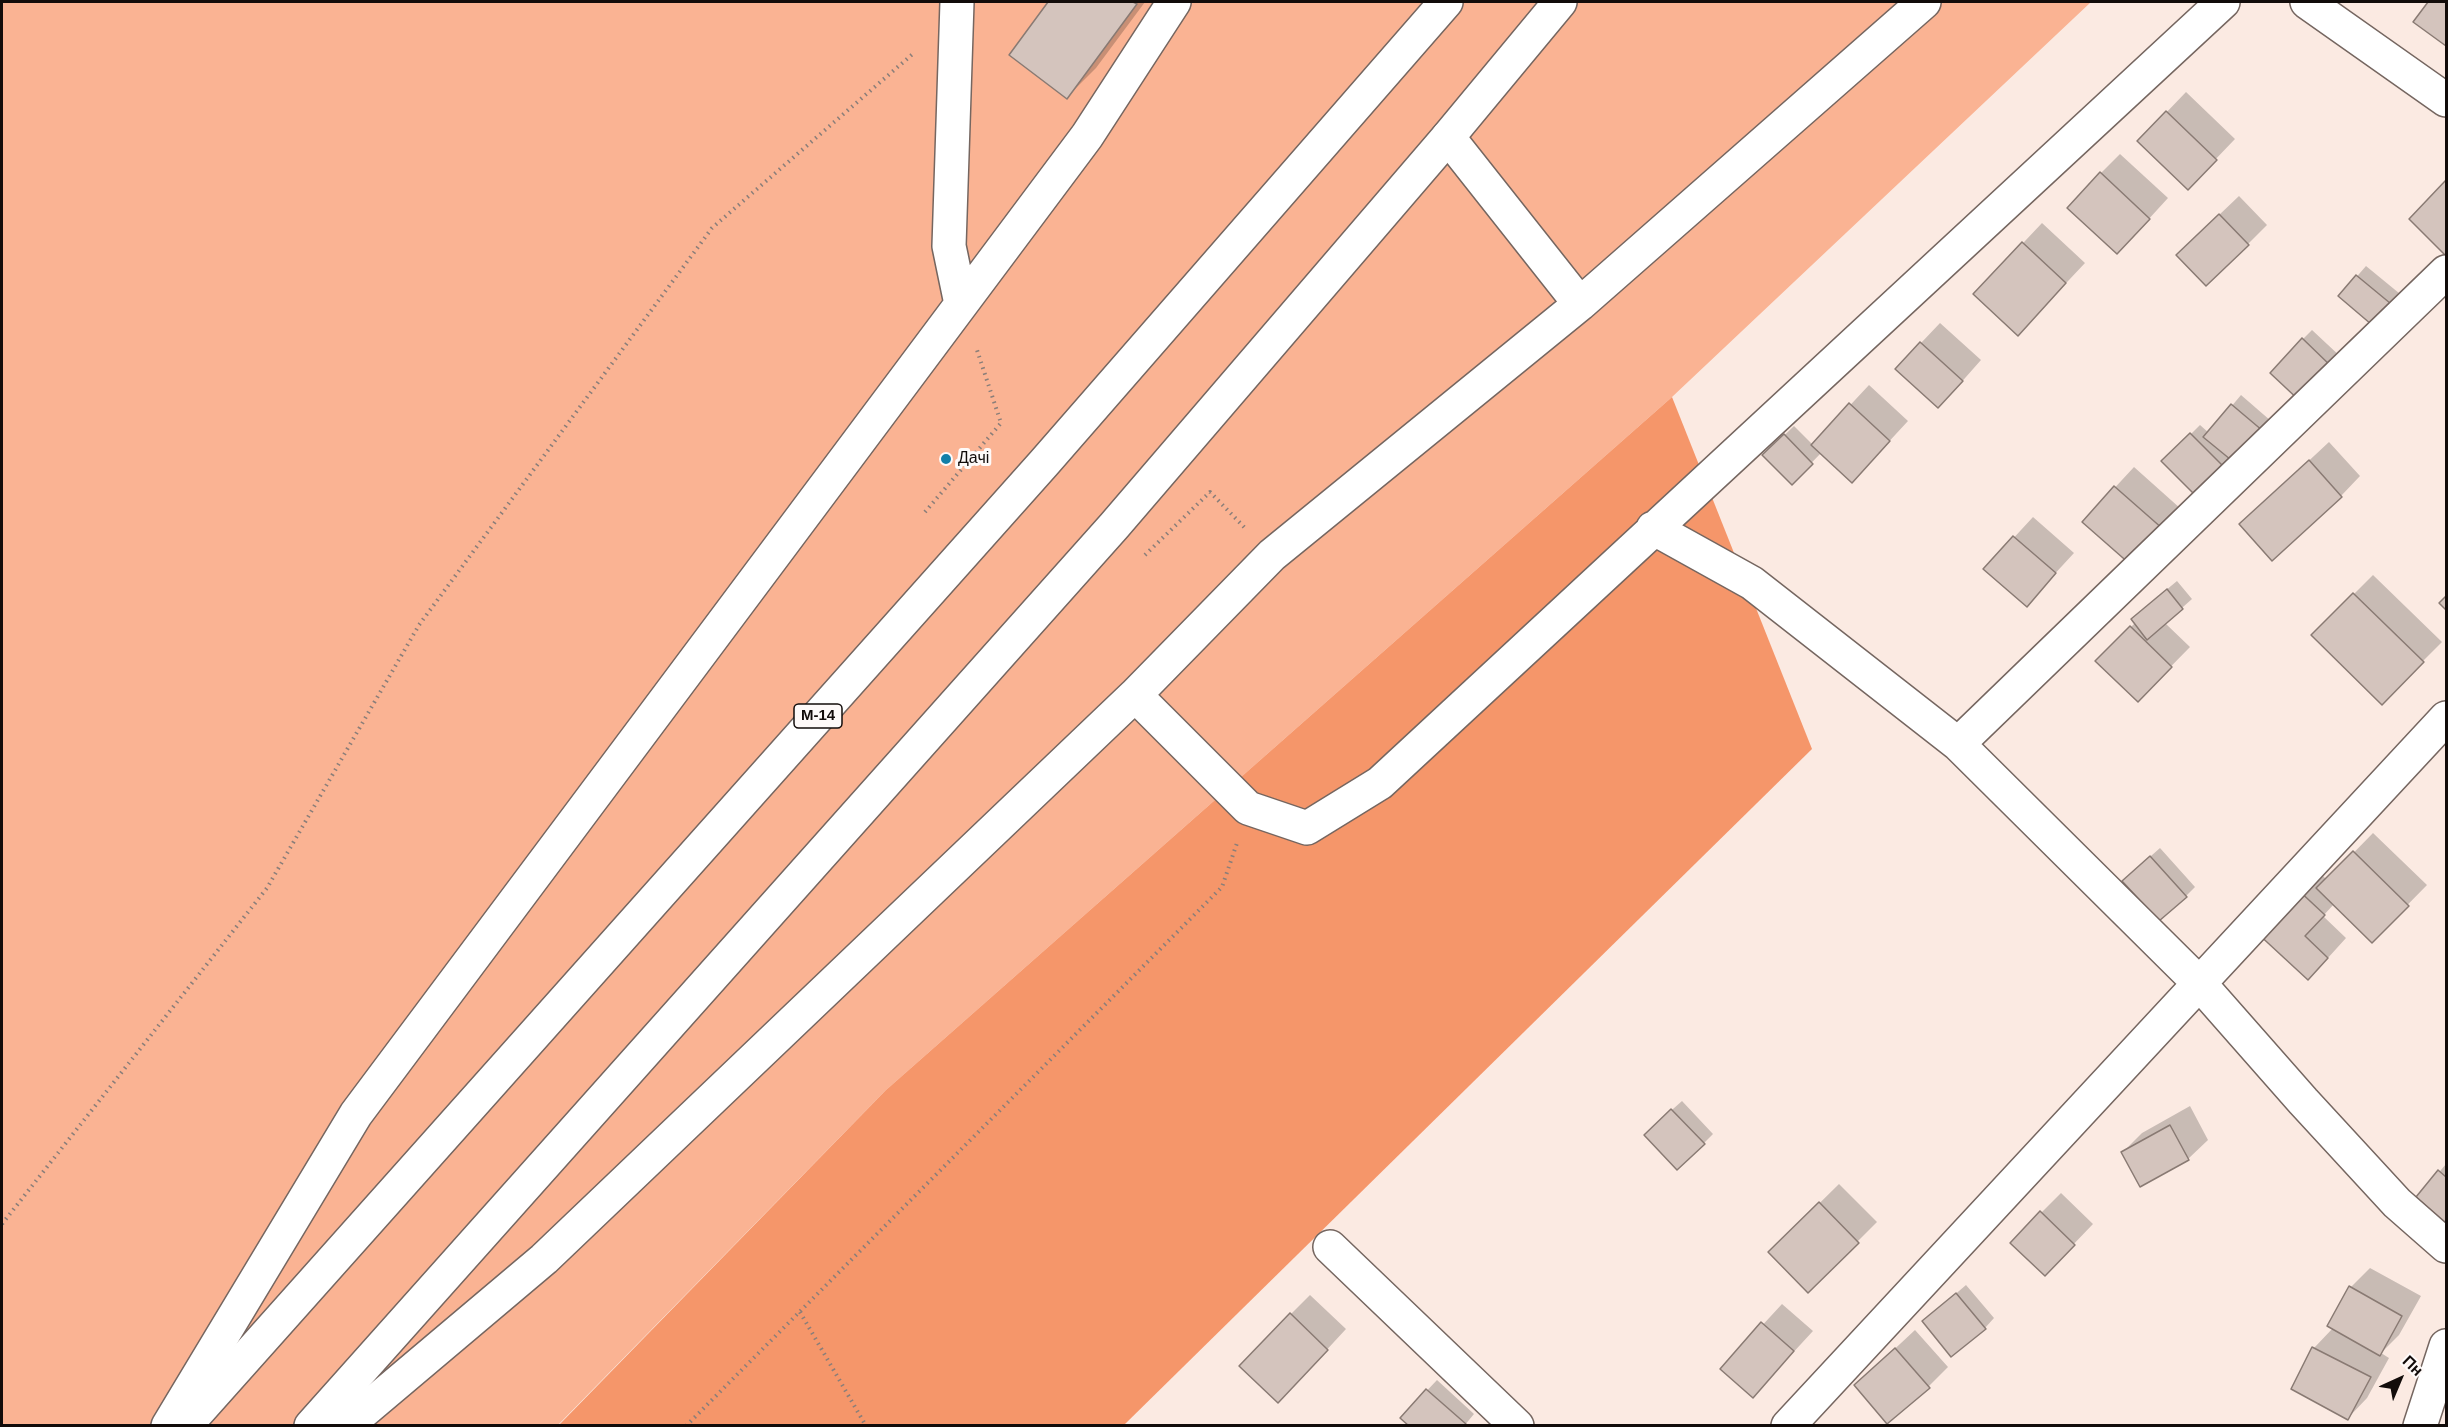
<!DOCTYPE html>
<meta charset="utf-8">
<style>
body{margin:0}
#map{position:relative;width:2448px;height:1427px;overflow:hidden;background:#fbeae2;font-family:Arial,sans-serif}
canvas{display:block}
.frame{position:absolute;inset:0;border:3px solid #120c0a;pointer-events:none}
.north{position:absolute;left:2370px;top:1349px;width:60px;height:60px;-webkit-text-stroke:4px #fefaf9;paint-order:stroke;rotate:44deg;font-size:16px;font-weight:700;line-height:24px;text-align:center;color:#120c0a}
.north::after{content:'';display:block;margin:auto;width:21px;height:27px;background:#120c0a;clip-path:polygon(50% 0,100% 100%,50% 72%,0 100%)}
</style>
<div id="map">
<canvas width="2448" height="1427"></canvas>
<div class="frame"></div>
<div class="north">Пн</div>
</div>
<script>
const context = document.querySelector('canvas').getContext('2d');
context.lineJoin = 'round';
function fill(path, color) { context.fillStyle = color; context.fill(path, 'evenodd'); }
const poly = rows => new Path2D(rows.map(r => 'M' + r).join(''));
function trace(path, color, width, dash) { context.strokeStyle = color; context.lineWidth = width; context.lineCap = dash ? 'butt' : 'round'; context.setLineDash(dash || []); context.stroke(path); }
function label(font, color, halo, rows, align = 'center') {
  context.font = font + ' Arial,sans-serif'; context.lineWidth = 6; context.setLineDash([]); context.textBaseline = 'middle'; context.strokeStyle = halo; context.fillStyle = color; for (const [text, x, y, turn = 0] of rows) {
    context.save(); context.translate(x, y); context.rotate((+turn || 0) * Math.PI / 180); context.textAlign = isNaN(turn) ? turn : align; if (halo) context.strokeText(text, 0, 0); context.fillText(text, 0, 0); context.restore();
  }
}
fill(poly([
 [2,2,2091,2,1672,397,886,1090,558,1425,2,1426]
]), '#fab393');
fill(poly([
 [1672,397,1812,749,1124,1425,558,1426,886,1090]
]), '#f5966a');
fill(poly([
 [1050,2,1145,2,1096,68,1067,97,1011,55],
 [2429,2,2446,2,2446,45,2415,21],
 [2186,92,2235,139,2188,188,2139,141],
 [2120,154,2168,198,2136,233,2101,173],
 [2446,182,2446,254,2411,219],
 [2239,196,2267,225,2248,244,2197,236],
 [2042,223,2085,263,2037,314,1975,294],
 [2366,266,2405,298,2387,319,2340,296],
 [1940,323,1981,360,1958,386,1921,343],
 [2312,330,2342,358,2311,391,2303,339],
 [1869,385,1908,421,1871,461,1821,453,1792,483,1764,455,1794,426,1813,445],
 [2241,395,2271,421,2197,495,2164,461,2200,425,2209,433],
 [2329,442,2360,476,2341,496,2241,524],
 [2134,467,2181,509,2150,543,2084,521],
 [2033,517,2074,553,2026,605,1985,569],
 [2373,575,2442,642,2382,702,2313,635],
 [2177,581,2192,599,2165,623,2190,647,2138,700,2097,661,2135,623,2142,610],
 [2373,833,2427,885,2372,941,2334,904,2323,916,2346,938,2327,959,2258,931,2316,869,2327,880],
 [2160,848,2195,887,2186,896,2134,871],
 [1682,1101,1713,1134,1704,1143,1655,1125],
 [2190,1106,2208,1140,2188,1159,2123,1152,2142,1133],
 [2446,1164,2446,1222,2418,1197],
 [1839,1184,1877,1222,1808,1291,1770,1252],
 [2061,1193,2093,1224,2045,1274,2012,1242],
 [2370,1268,2421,1296,2399,1335,2381,1353,2389,1358,2367,1398,2348,1418,2314,1348,2333,1328,2329,1326,2351,1287],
 [1966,1285,1994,1318,1985,1328,1924,1321],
 [1310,1295,1346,1329,1297,1382,1291,1314],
 [1782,1304,1813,1331,1753,1396,1722,1369],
 [1915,1330,1948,1367,1929,1386,1856,1385],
 [1437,1380,1474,1414,1464,1426,1402,1417]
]), '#0003');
const building = poly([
 [1048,2,1133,2,1137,4,1067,99,1009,55,1048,2],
 [2428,2,2446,2,2446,46,2413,22,2428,2],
 [2166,111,2217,160,2188,190,2137,141,2166,111],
 [2100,172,2150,219,2117,254,2067,208,2100,172],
 [2446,180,2446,256,2409,219,2446,180],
 [2219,214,2249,245,2206,286,2176,255,2219,214],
 [2022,242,2066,283,2018,336,1973,294,2022,242],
 [2356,275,2396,308,2378,330,2338,296,2356,275],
 [2302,338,2333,368,2302,403,2270,373,2302,338],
 [1920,342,1963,381,1938,408,1895,369,1920,342],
 [1849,403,1890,441,1852,483,1811,445,1849,403],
 [2231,404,2263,431,2236,464,2203,437,2231,404],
 [2190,433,2225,468,2197,497,2161,461,2190,433],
 [1784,434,1813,464,1792,485,1762,455,1784,434],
 [2309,460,2342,497,2272,561,2239,524,2309,460],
 [2114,486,2163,529,2131,565,2082,522,2114,486],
 [2013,536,2056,573,2027,607,1983,569,2013,536],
 [2167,589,2183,609,2147,640,2131,619,2167,589],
 [2353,593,2424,662,2382,705,2311,635,2353,593],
 [2446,596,2446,610,2439,603,2446,596],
 [2130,626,2172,667,2138,702,2095,661,2130,626],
 [2353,851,2409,906,2372,943,2316,888,2353,851],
 [2150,856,2187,897,2159,921,2122,881,2150,856],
 [2296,888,2325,915,2305,936,2328,958,2308,980,2255,931,2296,888],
 [1671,1109,1705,1144,1677,1170,1644,1135,1671,1109],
 [2170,1125,2189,1160,2140,1187,2121,1152,2170,1125],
 [2438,1170,2446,1177,2446,1224,2416,1197,2438,1170],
 [1819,1202,1859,1243,1808,1293,1768,1252,1819,1202],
 [2040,1211,2075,1245,2045,1276,2010,1243,2040,1211],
 [2349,1286,2402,1316,2380,1356,2327,1326,2349,1286],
 [1956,1293,1986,1329,1951,1357,1922,1321,1956,1293],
 [1290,1313,1328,1350,1278,1403,1239,1366,1290,1313],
 [1761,1322,1794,1351,1753,1398,1720,1369,1761,1322],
 [2312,1347,2371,1377,2348,1420,2291,1389,2312,1347],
 [1895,1348,1930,1388,1887,1424,1854,1385,1895,1348],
 [1426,1389,1466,1424,1465,1426,1409,1426,1400,1418,1426,1389]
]);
fill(building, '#d4c4bd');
trace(building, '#897a73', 1.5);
const minor = poly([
 [957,2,949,246,961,304],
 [1924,2,1580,304,1272,555,1135,695,1248,808,1307,828,1380,783,2223,2],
 [2307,2,2446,100],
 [1448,137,1580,304],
 [1653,528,1752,583,1958,744,2200,984,2303,1101,2397,1203,2446,1246],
 [1958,744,2446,272],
 [1330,1247,1517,1426],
 [168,1426,356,1114,1087,136,1174,2],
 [346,1426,544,1259,1135,695],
 [1788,1426,2446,718],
 [2420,1426,2446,1346]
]);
const highway = poly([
 [185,1426,1044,463,1446,2],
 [311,1426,1114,526,1448,137,1560,2]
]);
trace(minor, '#756660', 36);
trace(highway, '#756660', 36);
trace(poly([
 [925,512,1001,423,977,350],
 [1145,555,1210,492,1245,528],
 [2,1224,267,888,419,625,712,228,915,52],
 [800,1312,866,1426],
 [686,1426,1222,887,1237,843]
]), '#8a7e79', 4, [1.5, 4.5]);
trace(minor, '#fff', 33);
trace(highway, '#fff', 33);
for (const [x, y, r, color] of [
 [946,459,6,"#137fa8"]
]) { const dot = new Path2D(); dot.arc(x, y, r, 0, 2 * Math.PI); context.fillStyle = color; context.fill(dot); trace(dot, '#fefaf9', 2); }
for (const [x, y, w] of [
 [818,716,48]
]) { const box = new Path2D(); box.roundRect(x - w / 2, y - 12, w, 24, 4.5); context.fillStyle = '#fefaf9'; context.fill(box); trace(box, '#120c0a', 1.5); }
label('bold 15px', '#120c0a', null, [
 ["М-14",818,716]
]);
label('16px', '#120c0a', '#fefaf9', [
 ["Дачі",958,459]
], 'left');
</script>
